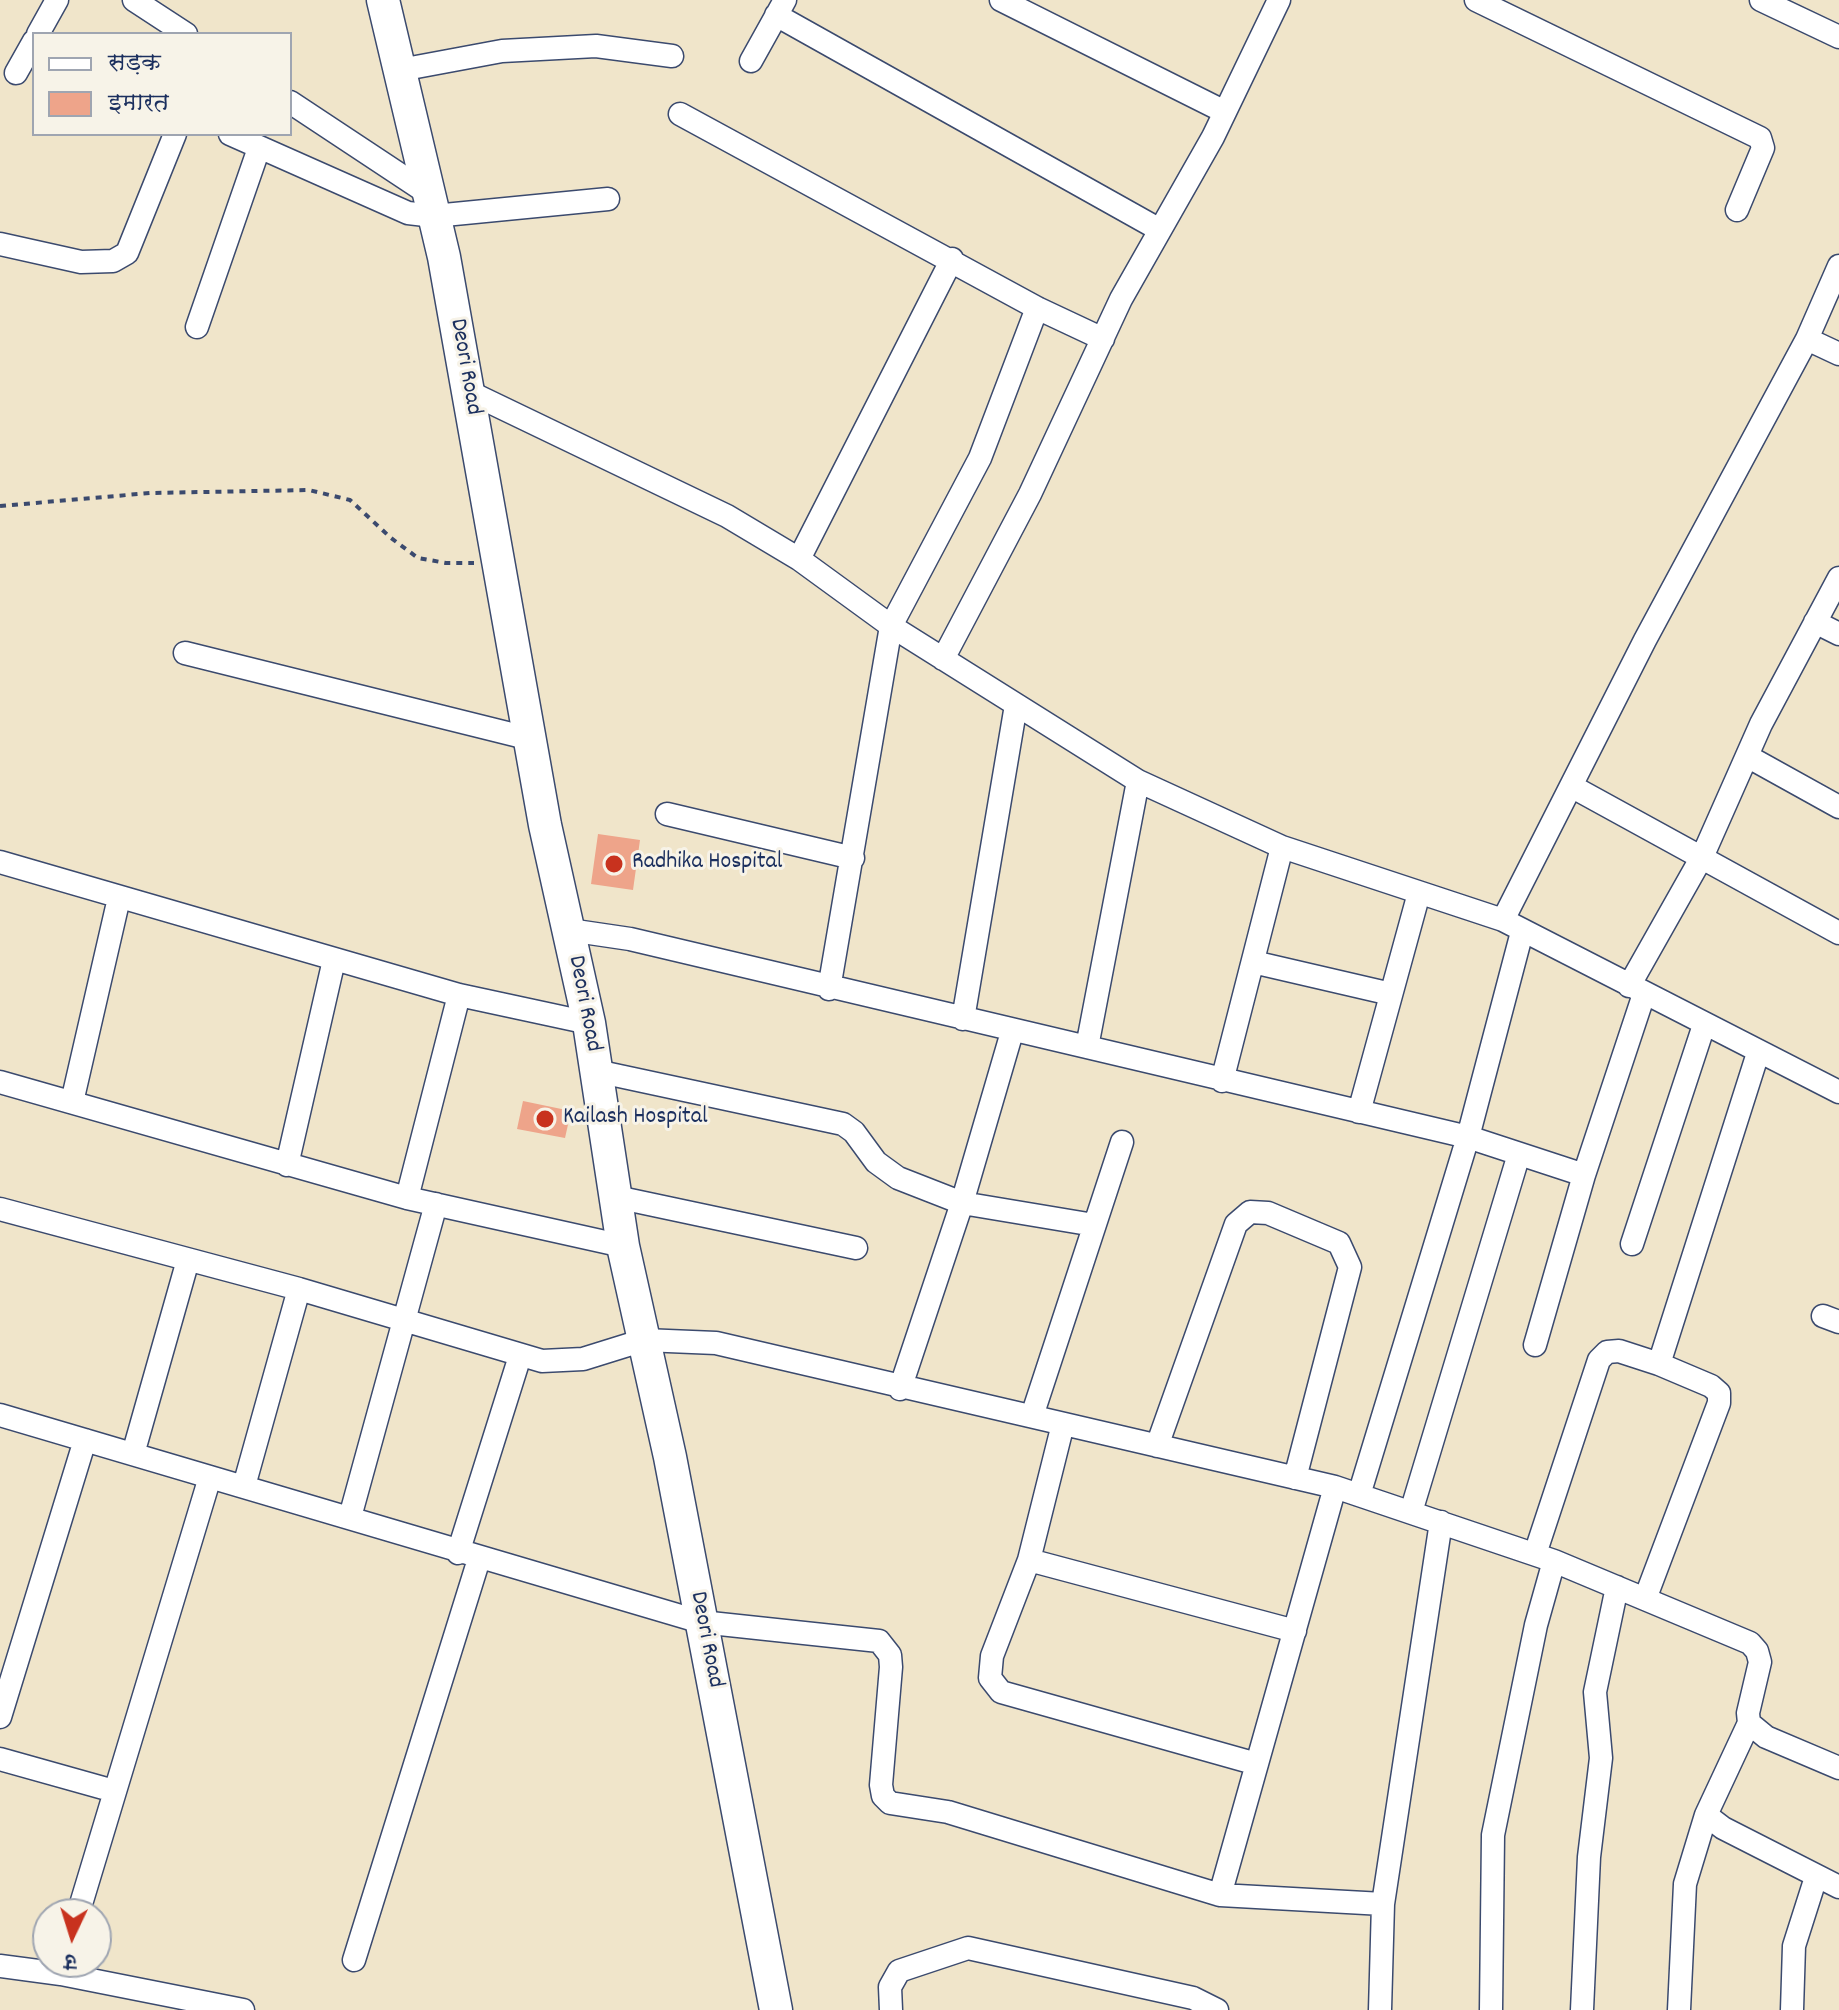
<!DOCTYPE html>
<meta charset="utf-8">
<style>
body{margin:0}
#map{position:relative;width:1839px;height:2010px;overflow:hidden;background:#f0e5ca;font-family:Dekko,"Playpen Sans Deva",sans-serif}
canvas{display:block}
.legend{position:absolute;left:32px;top:32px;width:260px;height:104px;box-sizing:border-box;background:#f7f3e8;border:2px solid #9fa5b1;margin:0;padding:10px 14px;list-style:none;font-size:24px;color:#1b2f5e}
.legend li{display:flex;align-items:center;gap:16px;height:40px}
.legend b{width:40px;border:2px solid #9fa5b1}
.north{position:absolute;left:32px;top:1898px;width:80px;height:80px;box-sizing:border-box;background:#f7f3e8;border:2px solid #9fa5b1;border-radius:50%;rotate:184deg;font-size:22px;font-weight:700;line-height:32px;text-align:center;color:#1b2f5e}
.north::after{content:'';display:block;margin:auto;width:28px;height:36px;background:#c8321e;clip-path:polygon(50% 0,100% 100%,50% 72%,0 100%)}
</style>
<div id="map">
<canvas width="1839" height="2010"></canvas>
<ul class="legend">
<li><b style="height:10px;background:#fff"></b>सड़क</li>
<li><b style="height:22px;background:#eea48a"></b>इमारत</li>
</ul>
<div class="north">उ</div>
</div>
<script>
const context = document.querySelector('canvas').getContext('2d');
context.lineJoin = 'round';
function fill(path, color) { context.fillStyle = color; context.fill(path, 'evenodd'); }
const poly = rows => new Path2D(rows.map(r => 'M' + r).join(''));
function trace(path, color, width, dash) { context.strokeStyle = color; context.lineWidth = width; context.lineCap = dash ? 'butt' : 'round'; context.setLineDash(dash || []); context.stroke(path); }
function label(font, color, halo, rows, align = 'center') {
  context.font = font + ' Dekko,sans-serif'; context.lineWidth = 6; context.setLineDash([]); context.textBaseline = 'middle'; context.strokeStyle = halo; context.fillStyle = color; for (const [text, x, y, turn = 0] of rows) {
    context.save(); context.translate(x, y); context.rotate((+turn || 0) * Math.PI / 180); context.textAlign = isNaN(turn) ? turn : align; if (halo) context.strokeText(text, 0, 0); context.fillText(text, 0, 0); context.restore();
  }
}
fill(poly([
 [598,834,640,840,633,890,591,884],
 [523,1101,571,1111,565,1138,517,1129]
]), '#eea48a');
const street = poly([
 [134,0,186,34],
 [1001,0,1225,112],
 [1476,0,1760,138,1763,148,1737,210],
 [1761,0,1839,37],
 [776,15,1160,230],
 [38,34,57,0],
 [751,61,785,0],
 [400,70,502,51,596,46,672,56],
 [16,73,34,41],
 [290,102,426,192],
 [680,114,1037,308,1103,339],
 [230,134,408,213,434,216,608,199],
 [0,244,81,262,113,261,127,253,175,134],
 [197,327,259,148],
 [1807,339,1839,354],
 [469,392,727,516,799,559,891,626,1138,781,1282,847,1503,920,1839,1092],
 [799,559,952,259],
 [1815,622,1839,634],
 [185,653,531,739],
 [943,659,1030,494,1121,299,1213,137,1279,0],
 [1747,756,1839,807],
 [1138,781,1087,1047,1468,1137,1584,1175],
 [1571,786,1839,933],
 [667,814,853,858],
 [0,862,459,995,589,1023],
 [1503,920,1645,640,1807,339,1839,266],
 [569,930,630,939,1087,1047],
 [1253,962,1391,994],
 [1629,986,1703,855,1761,724,1839,578],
 [829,989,891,626,980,458,1037,308],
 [963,1019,1016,705],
 [596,1071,843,1124,854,1132,876,1162,898,1178,962,1203,1094,1225],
 [1222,1081,1282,847],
 [0,1082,407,1198,623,1246],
 [72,1102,119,898],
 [1359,1112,1419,893],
 [287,1165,334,960],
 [616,1197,856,1248],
 [407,1198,459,995],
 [0,1209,299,1289,542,1361,583,1359,644,1340,716,1343,1335,1487,1554,1561,1750,1643,1757,1651,1760,1662,1748,1713,1749,1723,1766,1737,1839,1768],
 [1632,1244,1704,1025],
 [1823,1316,1839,1322],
 [1535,1345,1584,1175,1644,994],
 [1659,1364,1758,1053],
 [900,1389,962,1203,1012,1032],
 [0,1415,701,1622,879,1641,890,1655,891,1667,881,1785,883,1796,890,1803,948,1812,1220,1895,1383,1904],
 [1032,1416,1122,1142],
 [1063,1424,1029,1560,1295,1631],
 [1157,1446,1236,1224,1250,1212,1268,1213,1339,1243,1350,1267,1295,1478],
 [133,1454,188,1260],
 [244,1486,299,1289],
 [1359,1495,1468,1137,1522,932],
 [1411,1512,1519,1154],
 [350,1517,436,1204],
 [458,1553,520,1356],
 [1535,1554,1599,1360,1607,1352,1619,1351,1659,1364,1711,1386,1719,1393,1719,1403,1645,1599],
 [1029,1560,992,1656,990,1678,1001,1692,1257,1764],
 [0,1717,85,1440],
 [1749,1723,1706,1815,1723,1828,1839,1887],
 [0,1759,114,1791],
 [1220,1895,1335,1487],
 [78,1914,210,1477],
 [354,1960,479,1559],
 [0,1966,61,1974,243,2010],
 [891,2010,890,1987,899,1971,968,1948,1193,1998,1217,2010],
 [1380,2010,1383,1904,1441,1522],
 [1491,2010,1493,1835,1536,1625,1554,1561],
 [1582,2010,1589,1857,1601,1758,1595,1692,1617,1587],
 [1679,2010,1685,1884,1706,1815],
 [1792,2010,1794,1946,1816,1877]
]);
const secondary = poly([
 [383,0,444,257,545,825,589,1023,623,1246,670,1457,776,2010]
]);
trace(street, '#3b4a6e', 25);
trace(secondary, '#3b4a6e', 35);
trace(poly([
 [0,506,150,493,309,490,350,500,391,538,418,558,446,563,474,563]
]), '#3b4a6e', 4, [6, 6]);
trace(street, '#fff', 22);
trace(secondary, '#fff', 32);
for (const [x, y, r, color] of [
 [614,864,10,"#c8321e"],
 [545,1119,10,"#c8321e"]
]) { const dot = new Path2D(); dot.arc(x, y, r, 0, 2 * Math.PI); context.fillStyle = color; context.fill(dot); trace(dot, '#f7f3e8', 3); }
label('24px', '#1b2f5e', '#f7f3e8', [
 ["Deori Road",464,367,80],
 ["Deori Road",583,1004,79],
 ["Deori Road",705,1640,79]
]);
label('24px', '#1b2f5e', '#f7f3e8', [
 ["Radhika Hospital",632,864],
 ["Kailash Hospital",563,1119]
], 'left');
</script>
